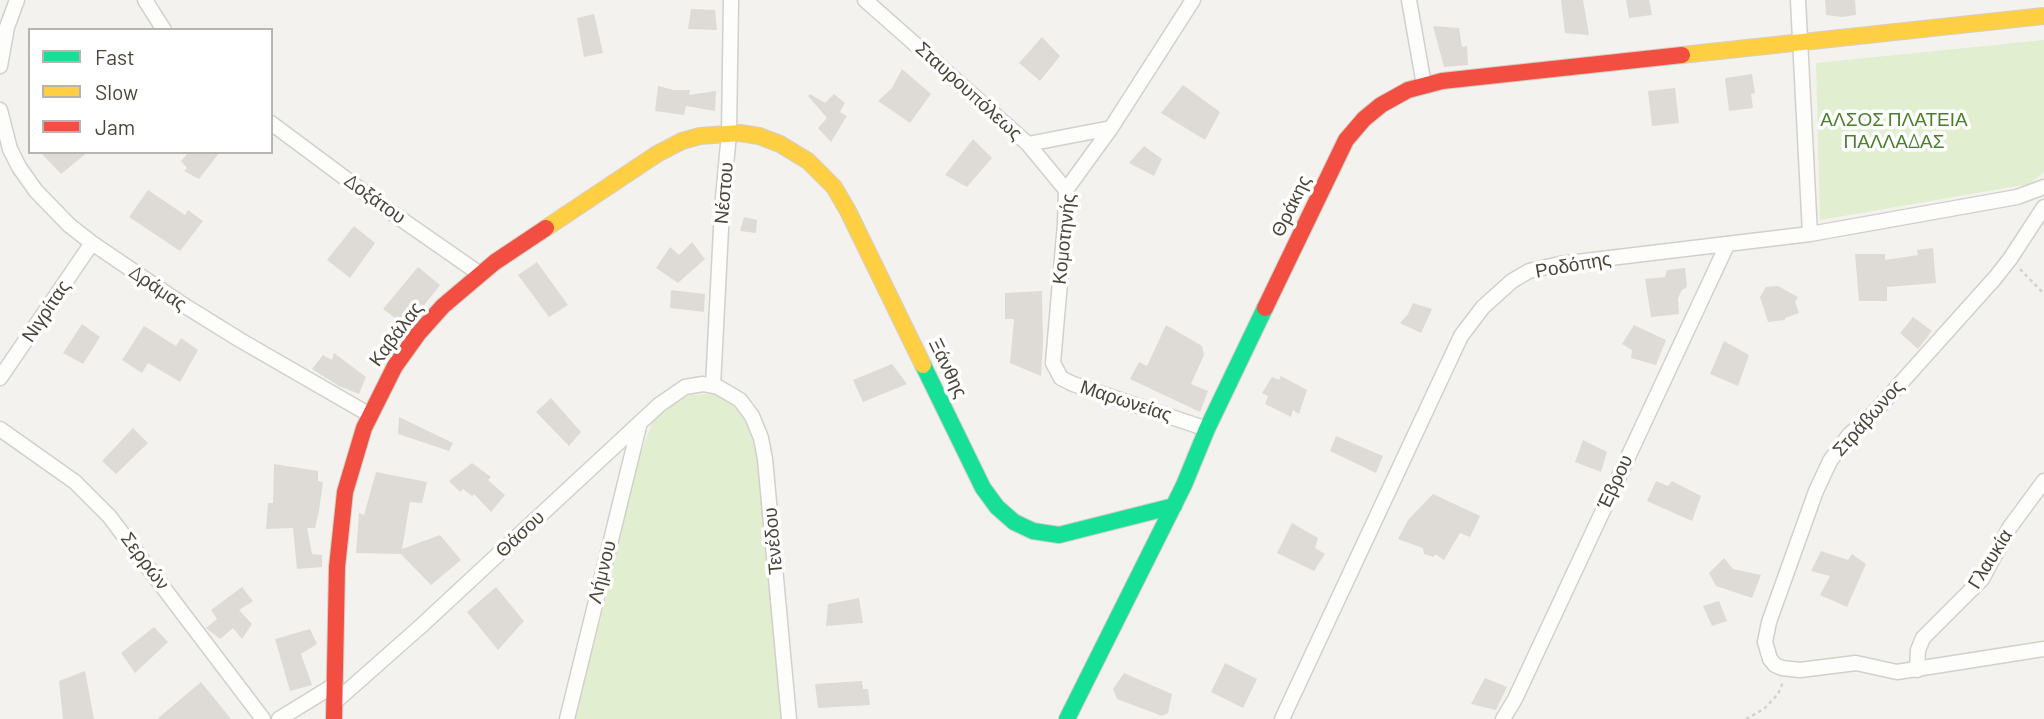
<!DOCTYPE html>
<meta charset="utf-8">
<style>
body{margin:0}
#map{position:relative;width:2044px;height:719px;overflow:hidden;background:#f4f2ee;font-family:Barlow,sans-serif}
canvas{display:block}
.legend{position:absolute;left:28px;top:28px;width:245px;height:126px;box-sizing:border-box;background:#fff;border:2px solid #b7b4b0;margin:0;padding:9px 12px;list-style:none;font-size:21px;color:#4b4439}
.legend li{display:flex;align-items:center;gap:14px;height:35px}
.legend b{width:35px;border:2px solid #b7b4b0}
</style>
<div id="map">
<canvas width="2044" height="719"></canvas>
<ul class="legend">
<li><b style="height:9px;background:#16e098"></b>Fast</li>
<li><b style="height:9px;background:#ffcf43"></b>Slow</li>
<li><b style="height:9px;background:#f24e42"></b>Jam</li>
</ul>
</div>
<script>
const context = document.querySelector('canvas').getContext('2d');
context.lineJoin = 'round';
function fill(path, color) { context.fillStyle = color; context.fill(path, 'evenodd'); }
const poly = rows => new Path2D(rows.map(r => 'M' + r).join(''));
function trace(path, color, width, dash) { context.strokeStyle = color; context.lineWidth = width; context.lineCap = dash ? 'butt' : 'round'; context.setLineDash(dash || []); context.stroke(path); }
function label(font, color, halo, rows, align = 'center') {
  context.font = font + ' Barlow,sans-serif'; context.lineWidth = 7; context.setLineDash([]); context.textBaseline = 'middle'; context.strokeStyle = halo; context.fillStyle = color; for (const [text, x, y, turn = 0] of rows) {
    context.save(); context.translate(x, y); context.rotate((+turn || 0) * Math.PI / 180); context.textAlign = isNaN(turn) ? turn : align; if (halo) context.strokeText(text, 0, 0); context.fillText(text, 0, 0); context.restore();
  }
}
fill(poly([
 [2044,40,2044,172,2029,184,1820,220,1816,63],
 [721,393,738,404,758,438,783,719,573,719,605,603,637,463,655,415,667,405,691,395]
]), '#e1eecf');
fill(poly([
 [1561,0,1583,0,1589,35,1565,33],
 [1626,0,1649,0,1652,15,1629,18],
 [1825,0,1855,0,1856,15,1842,17,1826,15],
 [691,9,715,10,717,30,688,29],
 [594,14,603,53,584,57,577,18],
 [1433,26,1459,28,1462,47,1467,46,1468,65,1444,67],
 [1042,37,1060,56,1040,81,1019,63],
 [902,69,931,94,910,123,878,101,892,88],
 [1752,74,1755,93,1751,94,1753,108,1729,111,1725,78],
 [1183,85,1220,112,1205,140,1161,113],
 [658,86,674,90,690,90,689,95,716,91,715,111,686,106,684,115,655,111],
 [1675,88,1679,123,1652,126,1648,91],
 [810,94,825,103,834,94,845,103,840,112,847,116,831,142,818,128,827,118,808,96],
 [973,139,992,158,967,187,945,175],
 [1144,146,1162,159,1154,176,1129,163],
 [40,152,88,152,61,174],
 [189,152,220,152,199,179,184,171,187,168,181,161],
 [148,190,185,215,188,210,203,221,180,251,129,217],
 [744,217,757,220,756,233,740,231],
 [354,226,375,243,350,278,327,260],
 [692,242,705,259,678,283,656,268,670,247,679,255],
 [1933,248,1936,283,1887,287,1887,301,1859,301,1855,254,1885,254,1885,260,1918,255,1917,250],
 [537,262,568,305,549,317,518,275],
 [418,267,440,285,407,327,383,309],
 [1685,268,1687,287,1682,290,1678,298,1679,314,1651,317,1645,279,1665,277,1667,270],
 [1778,286,1798,297,1795,302,1799,313,1785,318,1785,320,1768,322,1760,297,1766,287],
 [671,290,705,294,704,312,670,308],
 [1042,291,1043,342,1041,376,1010,363,1014,319,1005,319,1005,293],
 [1413,303,1432,309,1421,333,1400,323,1408,314],
 [1913,317,1932,331,1918,349,1900,333],
 [82,324,100,337,83,364,63,353],
 [1166,325,1202,346,1204,355,1191,384,1208,391,1200,412,1130,379,1139,362,1147,366],
 [1634,325,1666,340,1656,365,1631,358,1632,350,1622,344],
 [144,326,176,346,181,338,198,350,180,382,148,363,142,373,122,360],
 [1724,341,1749,355,1738,386,1710,374],
 [334,353,366,377,359,394,339,386,312,369,323,355,332,360],
 [892,364,907,384,863,402,853,380],
 [1281,376,1307,390,1299,414,1293,410,1291,417,1265,404,1268,396,1262,393,1272,377,1279,380],
 [551,398,581,432,569,446,536,412],
 [399,417,453,443,449,451,398,434],
 [133,428,148,443,116,474,102,461],
 [1336,436,1383,456,1376,473,1330,451],
 [1583,440,1607,452,1601,472,1575,462],
 [472,463,491,477,488,480,505,495,491,512,474,494,472,496,463,489,460,492,449,481],
 [274,464,318,471,318,481,323,482,319,511,315,528,307,528,312,554,322,555,322,567,297,569,293,528,266,529,268,503,273,503],
 [376,472,427,482,422,503,410,502,402,549,440,535,461,560,431,585,401,554,356,553,359,513,364,515],
 [1656,481,1668,486,1672,481,1701,496,1692,521,1647,501],
 [1433,494,1480,516,1470,537,1460,533,1444,560,1435,554,1434,557,1424,554,1423,548,1398,539,1408,520],
 [1292,523,1318,538,1315,548,1325,554,1314,571,1277,553],
 [1821,551,1848,560,1852,554,1866,564,1847,607,1820,595,1830,576,1811,571],
 [1724,558,1733,569,1761,575,1752,598,1716,586,1709,573],
 [242,587,253,601,239,610,252,624,242,639,233,628,220,639,206,628,217,619,211,610],
 [496,587,524,621,498,650,467,612],
 [859,598,863,623,826,626,828,604],
 [1719,601,1727,621,1712,626,1703,606],
 [154,627,168,642,135,673,121,653],
 [310,629,317,644,301,654,312,685,290,691,275,639],
 [1225,663,1257,679,1243,708,1211,692],
 [85,671,94,719,63,719,59,681],
 [1124,673,1172,694,1168,713,1162,716,1117,699,1113,689],
 [1485,678,1507,687,1496,710,1471,704],
 [862,681,863,689,868,689,870,705,818,708,815,684],
 [201,682,231,719,157,719]
]), '#dedbd6');
const street = poly([
 [145,0,164,30],
 [865,0,1028,144,1066,190],
 [1193,0,1111,128,1066,190,1065,224,1053,363,1061,378,1073,384,1207,429],
 [1409,0,1424,85],
 [1798,0,1810,234],
 [0,66,7,27,17,0],
 [0,110,10,149,19,167,36,191,69,225,92,243,182,304,240,340,370,415],
 [271,123,388,210,480,274],
 [1028,144,1111,128],
 [2044,207,2010,259,1995,278,1873,414,1849,435,1830,461,1816,491,1769,622,1765,642,1770,659,1775,665,1782,668,1800,670,1856,663,1897,672,2044,649],
 [0,378,92,243],
 [713,386,722,209,729,133,731,0],
 [0,429,75,482,109,516,263,719],
 [1917,670,1918,650,1923,638,1982,579,2010,527,2044,481],
 [335,702,421,626,659,405,685,387,703,384,718,387,740,400,752,416,761,438,765,459,789,719],
 [279,719,336,684],
 [567,719,639,426],
 [1282,719,1461,336,1483,307,1512,281,1529,271,1560,264,1810,234,2017,197,2044,187],
 [1503,719,1515,699,1727,245]
]);
const fast = poly([
 [923,365,983,488,997,507,1014,522,1033,531,1059,535,1174,506],
 [1067,719,1184,485,1207,429,1265,308]
]);
const slow = poly([
 [1682,55,2044,16],
 [546,228,657,154,682,141,700,136,740,133,759,136,780,144,808,161,834,187,848,211,923,365]
]);
const jam = poly([
 [1265,308,1346,140,1364,119,1381,105,1408,90,1442,81,1682,55],
 [334,719,337,567,345,492,364,428,395,366,418,334,443,306,495,262,546,228]
]);
trace(street, '#d2d0cb', 17);
trace(fast, '#d3cfc5', 18);
trace(slow, '#d3cfc5', 18);
trace(jam, '#d3cfc5', 18);
trace(poly([
 [2020,269,2044,294],
 [1746,719,1764,709,1778,694,1783,682]
]), '#d3d2cc', 2.5, [3.5, 3.5]);
trace(street, '#fdfdfc', 14);
trace(fast, '#16e098', 16);
trace(slow, '#ffcf43', 16);
trace(jam, '#f24e42', 16);
label('19px', '#4b4439', '#fff', [
 ["Σταυρουπόλεως",969,91,42],
 ["Νέστου",724,193,-85],
 ["Δοξάτου",375,199,36],
 ["Θράκης",1291,206,-64],
 ["Κομοτηνής",1064,239,-84],
 ["Ροδόπης",1573,265,-10],
 ["Δράμας",158,288,34],
 ["Νιγρίτας",46,311,-56],
 ["Καβάλας",396,334,-53],
 ["Ξάνθης",948,368,64],
 ["Μαρωνείας",1126,401,18],
 ["Στράβωνος",1868,418,-48],
 ["Έβρου",1615,482,-65],
 ["Θάσου",520,534,-43],
 ["Τενέδου",773,541,-95],
 ["Γλαυκία",1990,559,-58],
 ["Σερρών",145,561,53],
 ["Λήμνου",602,572,-76]
]);
label('19px', '#4a7f2a', '#fff', [
 ["ΑΛΣΟΣ ΠΛΑΤΕΙΑ",1894,120],
 ["ΠΑΛΛΑΔΑΣ",1894,142]
]);
</script>
